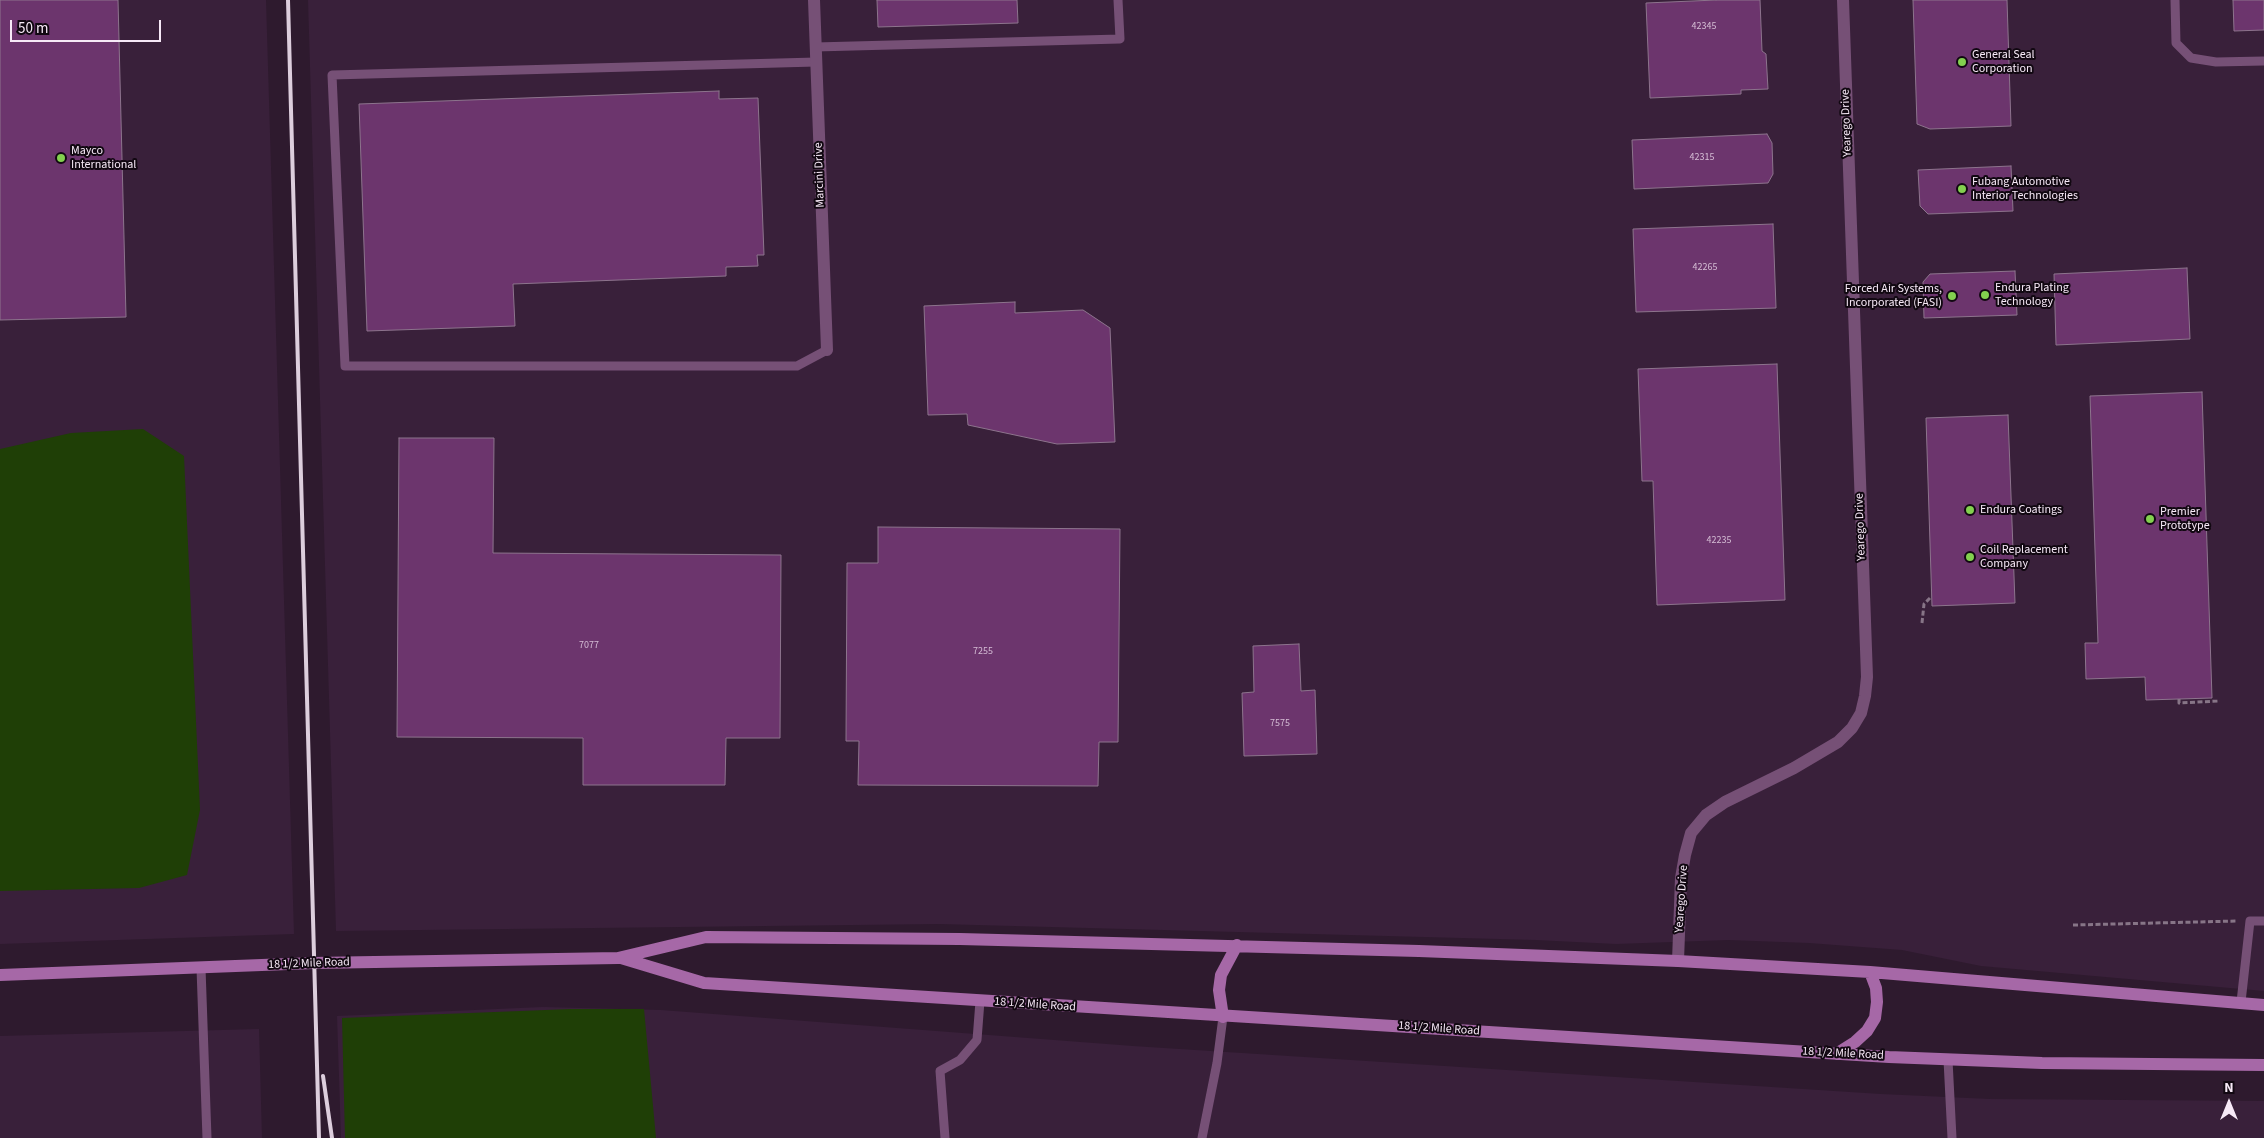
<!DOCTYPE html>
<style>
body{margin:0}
#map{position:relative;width:2264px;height:1138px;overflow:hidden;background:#2e1a2e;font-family:"Source Sans 3",sans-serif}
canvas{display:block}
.north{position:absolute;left:2204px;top:1078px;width:50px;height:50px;-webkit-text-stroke:4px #110811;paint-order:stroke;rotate:0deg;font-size:14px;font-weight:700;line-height:20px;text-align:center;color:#f7e9f7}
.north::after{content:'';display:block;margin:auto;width:18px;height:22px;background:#f7e9f7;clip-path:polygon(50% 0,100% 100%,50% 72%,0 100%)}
.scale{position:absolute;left:10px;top:20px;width:151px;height:22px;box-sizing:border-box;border:2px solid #f7e9f7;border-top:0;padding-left:6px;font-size:15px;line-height:18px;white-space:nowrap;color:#f7e9f7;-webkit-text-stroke:4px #110811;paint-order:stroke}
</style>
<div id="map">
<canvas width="2264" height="1138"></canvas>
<div class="north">N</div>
<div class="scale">50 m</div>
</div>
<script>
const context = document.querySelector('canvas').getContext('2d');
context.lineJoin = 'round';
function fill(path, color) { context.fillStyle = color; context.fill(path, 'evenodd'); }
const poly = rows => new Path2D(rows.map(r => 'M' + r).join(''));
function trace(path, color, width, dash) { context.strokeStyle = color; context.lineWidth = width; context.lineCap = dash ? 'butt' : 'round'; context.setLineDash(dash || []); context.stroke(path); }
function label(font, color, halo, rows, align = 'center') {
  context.font = font + ' "Source Sans 3",sans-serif'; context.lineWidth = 4; context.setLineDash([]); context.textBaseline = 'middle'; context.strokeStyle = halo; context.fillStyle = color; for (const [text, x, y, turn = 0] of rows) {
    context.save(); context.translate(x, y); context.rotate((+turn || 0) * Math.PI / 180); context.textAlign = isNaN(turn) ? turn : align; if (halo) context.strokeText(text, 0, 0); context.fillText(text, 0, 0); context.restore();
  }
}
fill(poly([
 [0,0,266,0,294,934,0,944],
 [308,0,2264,0,2264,991,1981,966,1902,950,1809,943,1728,940,1616,944,1536,940,939,924,336,931],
 [543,1007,661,1010,1133,1046,1881,1094,1990,1099,2264,1101,2264,1138,341,1138,337,1016],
 [259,1029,262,1138,0,1138,0,1036]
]), '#39203a');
fill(poly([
 [143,429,184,456,200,810,187,875,139,888,0,891,0,449,71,433],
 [571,1009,644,1009,656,1138,345,1138,342,1018]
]), '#1f3f06');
const building = poly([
 [0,0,118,0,126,317,0,320,0,0],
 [877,0,1017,0,1018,23,878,27,877,0],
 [1716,0,1760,0,1762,51,1766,54,1768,89,1741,90,1741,94,1650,98,1646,3,1716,0],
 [1913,0,2007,0,2011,126,1930,129,1917,124,1913,0],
 [2233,0,2264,0,2264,30,2234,31,2233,0],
 [719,91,719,99,758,98,764,255,757,255,758,266,726,267,726,276,513,284,515,326,367,331,359,104,719,91],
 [1767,134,1772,143,1773,174,1768,183,1634,189,1632,140,1767,134],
 [2011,166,2013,211,1928,214,1920,206,1918,170,2011,166],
 [1773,224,1776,308,1636,312,1633,229,1773,224],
 [2187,268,2190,339,2056,345,2054,274,2187,268],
 [2015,271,2017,315,1924,318,1923,282,1930,274,2015,271],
 [1015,302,1015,313,1083,310,1110,328,1115,442,1057,444,968,425,967,414,928,415,924,306,1015,302],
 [1777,364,1785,600,1657,605,1653,481,1642,481,1638,369,1777,364],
 [2202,392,2212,698,2146,700,2145,677,2086,679,2085,643,2098,643,2090,396,2202,392],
 [2008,415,2015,603,1932,606,1926,418,2008,415],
 [399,438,494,438,493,553,781,555,780,738,726,738,725,785,583,785,583,738,397,737,399,438],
 [878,527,1120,529,1118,742,1099,742,1098,786,858,785,859,741,846,741,847,563,878,563,878,527],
 [1299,644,1301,691,1315,690,1317,754,1244,756,1242,693,1254,692,1253,646,1299,644]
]);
fill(building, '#6c356d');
trace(building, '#8d748d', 1);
trace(poly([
 [1922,623,1924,604,1930,598,1932,598],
 [2179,699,2179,703,2220,701],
 [2073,925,2237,921]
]), '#877587', 3, [5, 2.5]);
trace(poly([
 [2175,0,2176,43,2191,58,2216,62,2264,61],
 [815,47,1120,39,1118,0],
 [816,62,332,75,345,366,797,366,827,350],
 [201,968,207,1138],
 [2241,1002,2250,921,2264,921],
 [1948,1060,1952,1138],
 [945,1138,940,1071,960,1060,977,1040,980,1001],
 [1202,1138,1217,1063,1223,1017]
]), '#765076', 9);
trace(poly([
 [814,0,827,350],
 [1678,961,1681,878,1685,855,1691,833,1706,815,1725,802,1794,768,1838,742,1852,728,1861,713,1865,696,1867,677,1843,0]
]), '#765076', 12);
trace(poly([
 [621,958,704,983,1889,1057,2042,1063,2264,1065],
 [0,975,314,963,618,958,706,937,960,939,1419,951,1678,961,1870,972,2264,1005],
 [1223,1017,1219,990,1221,975,1237,945],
 [1836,1054,1855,1042,1867,1031,1875,1018,1877,1002,1876,988,1870,972]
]), '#a668a7', 12);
trace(poly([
 [288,0,319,1138],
 [323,1076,332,1138]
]), '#ddcedd', 4);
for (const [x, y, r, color] of [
 [1962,62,5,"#83d04f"],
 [61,158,5,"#83d04f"],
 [1962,189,5,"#83d04f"],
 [1985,295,5,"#83d04f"],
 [1952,296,5,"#83d04f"],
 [1970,510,5,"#83d04f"],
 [2150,519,5,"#83d04f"],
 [1970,557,5,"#83d04f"]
]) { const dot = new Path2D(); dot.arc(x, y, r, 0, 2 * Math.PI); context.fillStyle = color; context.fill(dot); trace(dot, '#110811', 2); }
label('10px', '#d4bcd4', null, [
 ["42345",1704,27],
 ["42315",1702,158],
 ["42265",1705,268],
 ["42235",1719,541],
 ["7077",589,646],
 ["7255",983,652],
 ["7575",1280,724]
]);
label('12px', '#f7e9f7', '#110811', [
 ["General Seal",1972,55],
 ["Corporation",1972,69],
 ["Mayco",71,151],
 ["International",71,165],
 ["Fubang Automotive",1972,182],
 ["Interior Technologies",1972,196],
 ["Endura Plating",1995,288],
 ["Technology",1995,302],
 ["Forced Air Systems,",1942,289,"right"],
 ["Incorporated (FASI)",1942,303,"right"],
 ["Endura Coatings",1980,510],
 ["Premier",2160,512],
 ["Prototype",2160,526],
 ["Coil Replacement",1980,550],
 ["Company",1980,564]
], 'left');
label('12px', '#f7e9f7', '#110811', [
 ["Yearego Drive",1847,123,-92],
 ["Marcini Drive",820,175,-92],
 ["Yearego Drive",1861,527,-92],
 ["Yearego Drive",1682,899,-86],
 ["18 1/2 Mile Road",309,964,-2],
 ["18 1/2 Mile Road",1035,1005,4],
 ["18 1/2 Mile Road",1439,1029,4],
 ["18 1/2 Mile Road",1843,1054,3]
]);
</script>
